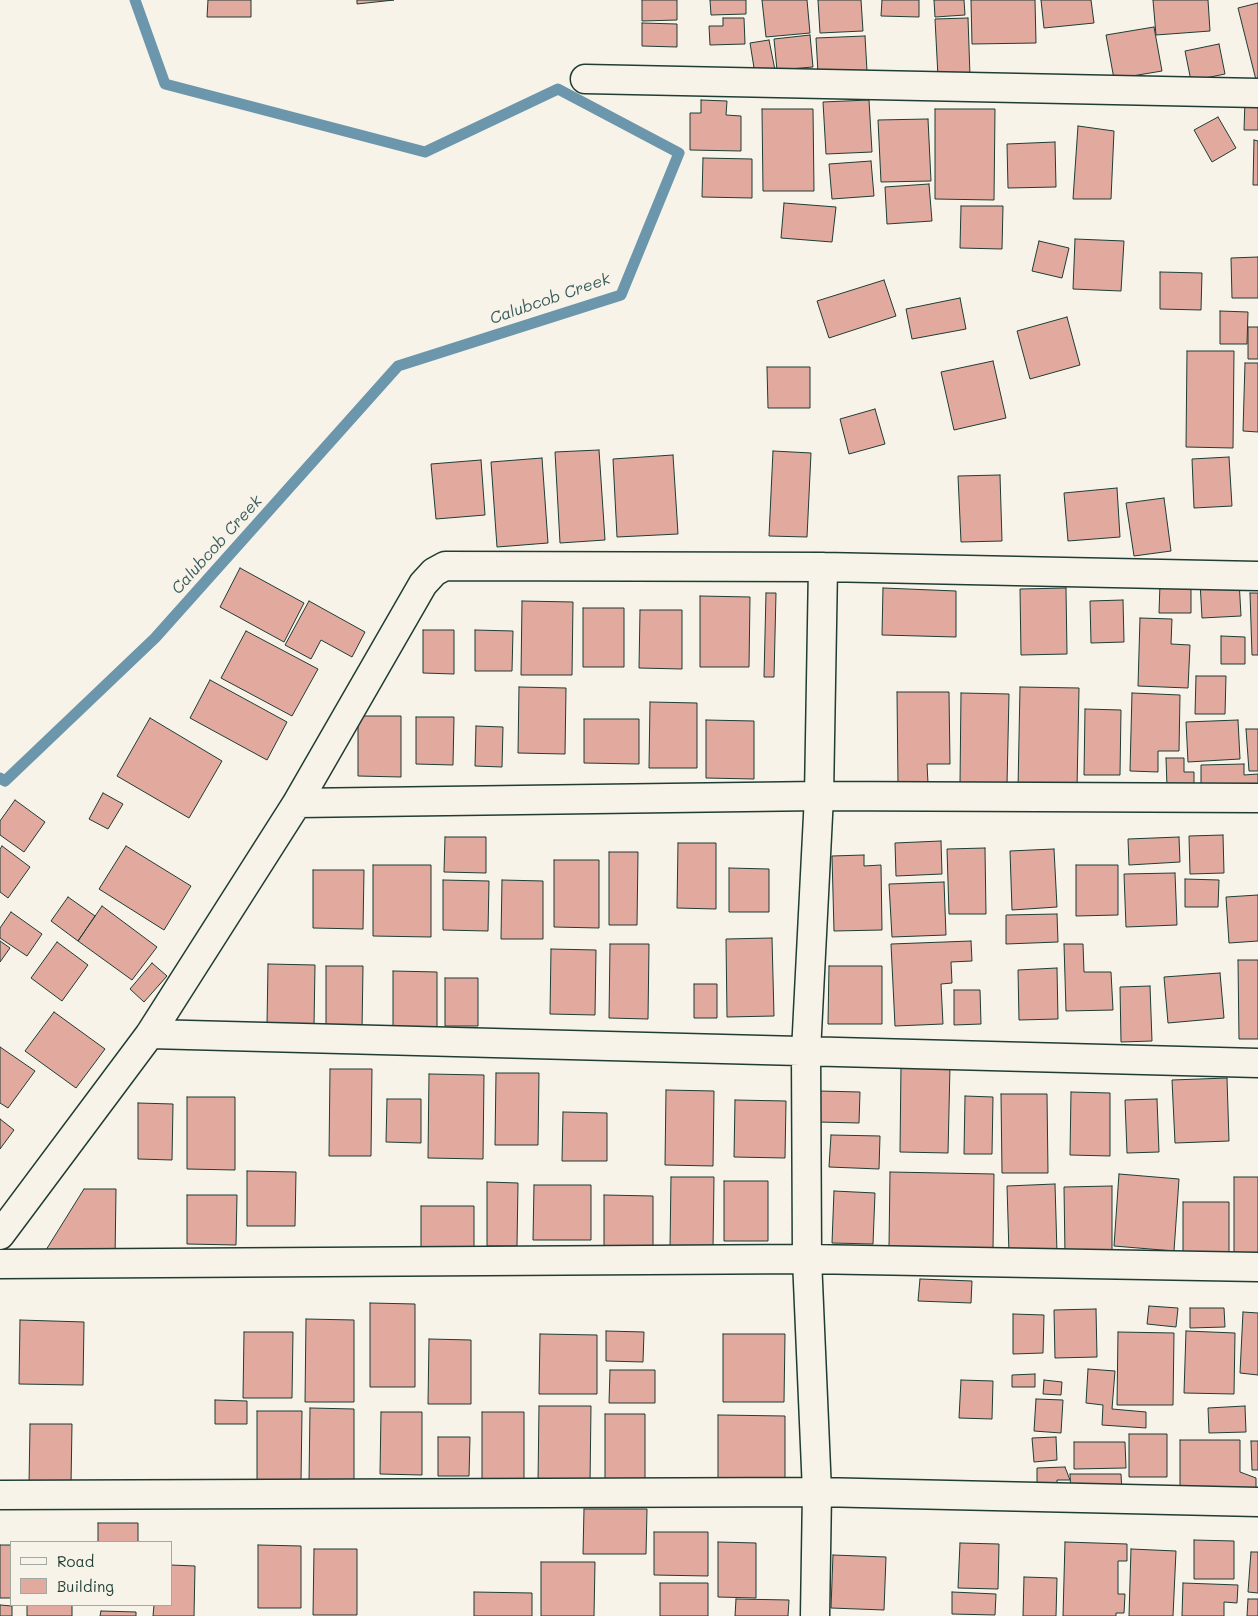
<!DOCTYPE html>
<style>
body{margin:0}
#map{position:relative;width:1258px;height:1616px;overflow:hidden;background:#f7f3e8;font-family:Mali,sans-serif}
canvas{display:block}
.legend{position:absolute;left:10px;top:1541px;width:162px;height:65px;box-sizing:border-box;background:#f7f3e8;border:1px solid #a1aaa0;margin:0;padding:6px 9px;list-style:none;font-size:15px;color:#1f3d34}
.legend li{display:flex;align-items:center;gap:10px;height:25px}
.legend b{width:25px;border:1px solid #a1aaa0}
</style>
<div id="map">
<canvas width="1258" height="1616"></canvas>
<ul class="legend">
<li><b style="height:6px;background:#f7f3e8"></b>Road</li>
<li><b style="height:14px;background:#e2a99e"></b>Building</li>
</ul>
</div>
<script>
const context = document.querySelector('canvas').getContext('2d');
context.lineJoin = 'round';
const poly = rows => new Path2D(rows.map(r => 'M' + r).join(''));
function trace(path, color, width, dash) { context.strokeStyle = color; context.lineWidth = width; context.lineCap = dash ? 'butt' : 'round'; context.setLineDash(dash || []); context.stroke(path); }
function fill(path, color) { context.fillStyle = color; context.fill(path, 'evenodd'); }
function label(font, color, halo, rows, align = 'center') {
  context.font = font + ' Mali,sans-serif'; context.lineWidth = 4.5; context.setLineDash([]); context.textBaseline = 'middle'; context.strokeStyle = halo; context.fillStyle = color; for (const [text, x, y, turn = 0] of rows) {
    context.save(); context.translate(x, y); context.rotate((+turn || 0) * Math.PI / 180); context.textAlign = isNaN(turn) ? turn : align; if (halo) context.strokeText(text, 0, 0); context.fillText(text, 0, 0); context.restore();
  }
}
trace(poly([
 [0,778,5,781,155,638,398,366,621,295,679,153,558,89,425,152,165,84,135,0]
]), '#6b96ac', 11);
const building = poly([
 [208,0,251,0,251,17,207,17,208,0],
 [357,0,394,0,357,4,357,0],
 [642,0,677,0,677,20,642,21,642,0],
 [710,0,746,0,746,14,711,15,710,0],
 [762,0,807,0,810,33,766,37,762,0],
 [818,0,861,0,863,31,820,33,818,0],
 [882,0,919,0,919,17,881,16,882,0],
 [934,0,964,0,965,15,935,17,934,0],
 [971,0,1035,0,1036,43,972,44,971,0],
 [1041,0,1091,0,1094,23,1044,28,1041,0],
 [1153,0,1208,0,1210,31,1156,35,1153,0],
 [1258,3,1258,79,1256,80,1238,8,1258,3],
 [723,18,744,18,745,44,710,45,709,26,723,26,723,18],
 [968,18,970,76,938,77,935,19,968,18],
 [642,23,677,24,677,47,642,46,642,23],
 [1154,27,1162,71,1114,79,1106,35,1154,27],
 [810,35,813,67,777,70,774,39,810,35],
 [865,36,867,71,818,73,816,38,865,36],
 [769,40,775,70,755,74,750,43,769,40],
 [1219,44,1225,74,1191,81,1185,51,1219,44],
 [701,100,727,101,726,115,741,116,741,151,690,150,690,113,701,113,701,100],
 [869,100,872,152,826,154,823,102,869,100],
 [1245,101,1258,101,1258,130,1244,130,1245,101],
 [762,109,813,109,814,191,763,191,762,109],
 [935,109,995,109,994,200,935,199,935,109],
 [1218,117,1236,148,1212,162,1194,130,1218,117],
 [928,119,931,181,881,182,878,120,928,119],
 [1078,126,1114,131,1111,199,1073,199,1078,126],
 [1254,140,1258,141,1258,185,1253,185,1254,140],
 [1055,142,1056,187,1008,188,1007,144,1055,142],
 [703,158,752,159,752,198,702,197,703,158],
 [871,161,874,196,832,199,829,164,871,161],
 [929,184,932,221,887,224,885,187,929,184],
 [784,203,836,207,832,242,781,238,784,203],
 [961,206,1003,206,1002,249,960,248,961,206],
 [1075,239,1124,241,1121,291,1073,289,1075,239],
 [1039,241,1069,248,1062,278,1032,271,1039,241],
 [1258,257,1258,298,1232,298,1231,258,1258,257],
 [1160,272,1202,273,1201,310,1160,309,1160,272],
 [884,280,896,316,829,338,817,301,884,280],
 [960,298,966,329,912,339,906,309,960,298],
 [1220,311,1248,312,1247,344,1220,344,1220,311],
 [1067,317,1080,365,1030,379,1017,331,1067,317],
 [1248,327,1258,327,1258,359,1248,359,1248,327],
 [1187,351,1234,351,1233,448,1186,447,1187,351],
 [993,361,1006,418,954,430,941,372,993,361],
 [1245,363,1258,363,1258,432,1243,431,1245,363],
 [767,367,810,367,810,408,768,408,767,367],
 [875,409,885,444,849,454,840,419,875,409],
 [599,450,605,540,560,543,555,452,599,450],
 [773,451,811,453,807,537,769,536,773,451],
 [673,455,678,534,617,537,613,459,673,455],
 [1229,457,1232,506,1194,508,1192,459,1229,457],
 [542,458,548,543,497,547,491,462,542,458],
 [481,460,485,515,436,519,431,464,481,460],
 [1000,475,1002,541,961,542,958,476,1000,475],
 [1117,488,1120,537,1068,541,1064,493,1117,488],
 [1164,498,1171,551,1134,556,1126,503,1164,498],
 [240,568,304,603,284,642,220,607,240,568],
 [1239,580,1241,616,1202,618,1200,582,1239,580],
 [1160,584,1191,585,1191,613,1159,613,1160,584],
 [883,588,956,591,956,637,882,635,883,588],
 [1066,588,1067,654,1021,655,1020,589,1066,588],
 [766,593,776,593,774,677,764,677,766,593],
 [1250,593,1258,593,1258,655,1252,655,1250,593],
 [700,596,750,597,749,667,700,667,700,596],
 [1123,600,1124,642,1091,643,1090,601,1123,600],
 [309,601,365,632,352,657,321,640,311,659,285,645,309,601],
 [522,601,573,602,572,675,521,675,522,601],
 [583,608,624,608,624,667,583,667,583,608],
 [640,610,682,610,682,669,639,668,640,610],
 [1140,618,1172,619,1171,644,1190,645,1188,688,1138,686,1140,618],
 [423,630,454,630,454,674,423,673,423,630],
 [475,630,513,631,512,671,475,671,475,630],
 [246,631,318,669,292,716,221,678,246,631],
 [1221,636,1245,637,1245,664,1221,664,1221,636],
 [1196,676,1226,676,1225,714,1195,714,1196,676],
 [210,680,287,722,267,760,190,718,210,680],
 [519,687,566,688,565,754,518,753,519,687],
 [1020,687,1079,688,1077,788,1018,788,1020,687],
 [897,692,949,692,950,764,927,764,928,783,898,783,897,692],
 [961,693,1009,694,1007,785,960,784,961,693],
 [1132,693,1180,695,1179,751,1158,751,1158,772,1130,771,1132,693],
 [650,702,697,703,697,768,649,768,650,702],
 [1085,709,1121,710,1120,775,1084,775,1085,709],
 [358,716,401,716,401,777,358,776,358,716],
 [416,717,454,717,453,765,416,764,416,717],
 [150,718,222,761,189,818,117,776,150,718],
 [584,719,639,719,639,764,584,763,584,719],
 [706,720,754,721,754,779,706,778,706,720],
 [1238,720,1240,759,1188,762,1186,722,1238,720],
 [476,726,503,727,502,767,475,766,476,726],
 [1246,729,1258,729,1258,771,1249,771,1246,729],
 [1166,758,1184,758,1184,772,1194,772,1194,786,1167,787,1166,758],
 [1244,764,1244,775,1258,774,1258,784,1245,784,1245,790,1201,792,1201,765,1244,764],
 [103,793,123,804,108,829,89,819,103,793],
 [15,800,45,822,24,852,0,835,0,821,15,800],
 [1223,835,1224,873,1190,874,1189,836,1223,835],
 [445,837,486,837,486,873,444,872,445,837],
 [1179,837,1180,862,1129,865,1128,839,1179,837],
 [941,841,942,874,896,876,895,843,941,841],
 [678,843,716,843,716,909,677,908,678,843],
 [2,846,30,867,8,898,0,892,0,849,2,846],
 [126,846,191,886,164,930,99,889,126,846],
 [985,848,986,914,949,914,947,849,985,848],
 [1054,849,1057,907,1012,910,1010,851,1054,849],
 [609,852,638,852,637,925,609,925,609,852],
 [864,855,864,866,881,865,882,930,834,931,832,856,864,855],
 [554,860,599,860,599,928,554,927,554,860],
 [373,865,431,865,431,937,373,936,373,865],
 [1076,865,1118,865,1118,915,1076,916,1076,865],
 [729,868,769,869,769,912,729,912,729,868],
 [313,870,364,870,363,929,313,928,313,870],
 [1175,873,1177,925,1126,927,1124,874,1175,873],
 [1185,879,1219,880,1218,907,1185,907,1185,879],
 [443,880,489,881,488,931,443,930,443,880],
 [502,880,543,881,543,939,501,939,502,880],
 [944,882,946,935,892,937,889,884,944,882],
 [1258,895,1258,941,1229,943,1226,897,1258,895],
 [68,897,95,916,78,941,51,921,68,897],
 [102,906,157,947,132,980,78,941,102,906],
 [11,912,42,934,27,956,0,938,0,928,11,912],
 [1057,914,1058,942,1006,944,1006,915,1057,914],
 [772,938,774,1016,727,1017,726,939,772,938],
 [0,941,10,948,0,962,0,941],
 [971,941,972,961,951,962,952,983,941,984,943,1024,895,1026,891,944,971,941],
 [57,942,88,965,62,1001,31,978,57,942],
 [610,944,649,944,648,1019,609,1018,610,944],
 [1064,944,1083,944,1084,972,1111,972,1113,1010,1066,1011,1064,944],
 [551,949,596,950,595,1015,550,1014,551,949],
 [1238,960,1258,960,1258,1039,1239,1039,1238,960],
 [152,963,167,976,144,1002,130,989,152,963],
 [268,964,315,965,314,1026,267,1025,268,964],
 [326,966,363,966,362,1030,326,1030,326,966],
 [829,966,882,966,882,1024,828,1024,829,966],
 [1057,968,1058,1019,1019,1020,1018,970,1057,968],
 [393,971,437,972,437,1032,393,1031,393,971],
 [1220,973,1224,1018,1168,1023,1164,977,1220,973],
 [445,978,478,978,478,1026,445,1026,445,978],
 [694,984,717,984,717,1018,694,1018,694,984],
 [1150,986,1152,1041,1121,1042,1120,987,1150,986],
 [954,990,980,990,981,1024,954,1025,954,990],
 [54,1012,105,1049,76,1088,25,1051,54,1012],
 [0,1047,35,1071,8,1108,0,1103,0,1047],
 [901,1065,950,1066,948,1153,900,1152,901,1065],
 [330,1069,372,1069,371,1156,329,1156,330,1069],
 [496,1073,539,1073,538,1145,495,1145,496,1073],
 [429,1074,484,1075,483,1159,428,1158,429,1074],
 [1227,1078,1229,1141,1175,1143,1172,1080,1227,1078],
 [666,1090,714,1091,713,1166,665,1165,666,1090],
 [819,1091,860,1092,859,1123,818,1122,819,1091],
 [1071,1092,1110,1093,1110,1156,1070,1155,1071,1092],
 [1001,1094,1047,1094,1048,1173,1002,1173,1001,1094],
 [965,1096,993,1097,992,1154,964,1154,965,1096],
 [187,1097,235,1097,235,1170,187,1169,187,1097],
 [387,1099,421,1099,421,1143,386,1142,387,1099],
 [1157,1099,1159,1152,1127,1153,1125,1100,1157,1099],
 [735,1100,786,1101,785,1158,734,1157,735,1100],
 [138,1103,173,1104,172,1160,138,1159,138,1103],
 [563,1112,607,1113,607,1161,562,1161,563,1112],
 [0,1119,14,1130,0,1149,0,1119],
 [831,1135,880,1136,879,1169,829,1167,831,1135],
 [247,1171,296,1172,295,1226,247,1226,247,1171],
 [890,1172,994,1174,993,1249,889,1247,890,1172],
 [1119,1174,1179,1179,1174,1251,1114,1246,1119,1174],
 [671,1177,714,1177,713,1249,670,1248,671,1177],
 [1234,1177,1258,1177,1258,1261,1234,1260,1234,1177],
 [724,1181,768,1181,768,1241,724,1241,724,1181],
 [487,1182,518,1183,517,1246,487,1246,487,1182],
 [1055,1184,1057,1253,1009,1254,1007,1186,1055,1184],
 [534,1185,591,1185,591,1240,533,1240,534,1185],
 [1112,1186,1112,1255,1065,1255,1064,1187,1112,1186],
 [84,1189,116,1189,115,1259,41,1258,84,1189],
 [834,1191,875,1193,873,1244,832,1243,834,1191],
 [187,1195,237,1195,236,1245,187,1244,187,1195],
 [604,1195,653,1196,653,1253,604,1252,604,1195],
 [1183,1202,1229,1202,1229,1259,1183,1259,1183,1202],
 [421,1206,474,1206,474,1248,421,1247,421,1206],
 [920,1279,972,1281,971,1303,918,1301,920,1279],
 [370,1303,415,1304,415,1387,370,1387,370,1303],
 [1149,1306,1178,1308,1176,1327,1147,1324,1149,1306],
 [1190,1308,1224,1308,1225,1327,1190,1328,1190,1308],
 [1096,1309,1097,1357,1055,1358,1054,1310,1096,1309],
 [1243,1312,1258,1313,1258,1375,1240,1373,1243,1312],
 [1013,1314,1044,1315,1043,1353,1013,1354,1013,1314],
 [306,1319,354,1320,354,1402,305,1402,306,1319],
 [20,1320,84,1322,83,1385,19,1384,20,1320],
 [606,1331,644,1332,643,1362,606,1361,606,1331],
 [1186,1331,1235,1333,1234,1394,1184,1393,1186,1331],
 [244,1332,293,1332,292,1398,243,1398,244,1332],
 [1118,1332,1174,1333,1173,1405,1117,1405,1118,1332],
 [540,1334,597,1335,597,1394,539,1394,540,1334],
 [723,1334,785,1334,784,1402,723,1402,723,1334],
 [429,1339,471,1340,471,1404,428,1404,429,1339],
 [1088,1369,1115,1371,1112,1409,1146,1412,1146,1428,1102,1425,1103,1405,1086,1403,1088,1369],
 [610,1370,655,1370,655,1403,609,1403,610,1370],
 [1035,1374,1035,1387,1012,1387,1012,1375,1035,1374],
 [961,1380,993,1381,992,1419,959,1418,961,1380],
 [1044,1380,1062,1382,1061,1395,1043,1394,1044,1380],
 [1036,1399,1063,1400,1061,1433,1034,1431,1036,1399],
 [215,1400,247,1401,247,1424,215,1424,215,1400],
 [539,1406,591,1406,590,1484,538,1483,539,1406],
 [1245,1406,1246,1432,1209,1433,1208,1408,1245,1406],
 [310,1408,354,1409,354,1482,309,1482,310,1408],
 [257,1411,302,1411,301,1482,257,1482,257,1411],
 [381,1412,422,1412,422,1475,380,1474,381,1412],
 [482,1412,524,1412,524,1485,482,1484,482,1412],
 [605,1414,645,1414,645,1483,605,1483,605,1414],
 [718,1415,785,1416,785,1483,718,1483,718,1415],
 [30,1424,72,1424,71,1485,29,1485,30,1424],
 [1129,1434,1167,1434,1167,1477,1129,1477,1129,1434],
 [438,1437,470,1437,469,1476,438,1476,438,1437],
 [1056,1437,1057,1460,1034,1462,1032,1438,1056,1437],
 [1180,1440,1240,1440,1240,1472,1256,1478,1256,1493,1180,1493,1180,1440],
 [1251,1441,1258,1441,1258,1470,1252,1470,1251,1441],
 [1074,1442,1125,1442,1126,1468,1074,1469,1074,1442],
 [1065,1467,1070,1480,1057,1480,1057,1488,1037,1488,1037,1468,1065,1467],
 [1070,1474,1121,1474,1122,1493,1071,1493,1070,1474],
 [584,1509,647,1509,646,1554,583,1554,584,1509],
 [98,1523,138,1523,138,1542,98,1542,98,1523],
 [654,1532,708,1532,708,1576,654,1575,654,1532],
 [1194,1540,1234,1541,1234,1579,1194,1579,1194,1540],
 [718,1542,756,1543,756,1598,718,1597,718,1542],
 [1065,1542,1127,1544,1127,1561,1118,1561,1118,1594,1125,1594,1124,1613,1116,1613,1116,1616,1063,1616,1065,1542],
 [960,1543,999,1544,998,1589,958,1588,960,1543],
 [0,1545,11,1545,11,1598,0,1598,0,1545],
 [258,1545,301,1546,301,1608,258,1608,258,1545],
 [314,1549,357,1549,357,1615,313,1615,314,1549],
 [1131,1549,1176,1551,1173,1616,1129,1616,1131,1549],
 [1251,1552,1258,1552,1258,1593,1248,1592,1251,1552],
 [833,1555,886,1557,884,1610,831,1608,833,1555],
 [541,1562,595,1562,594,1616,541,1616,541,1562],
 [171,1565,195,1566,194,1616,153,1616,154,1605,171,1605,171,1565],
 [1024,1577,1057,1578,1056,1616,1023,1616,1024,1577],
 [660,1583,708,1583,708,1616,660,1616,660,1583],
 [1183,1583,1238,1585,1237,1603,1224,1602,1224,1616,1182,1616,1183,1583],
 [474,1592,532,1593,532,1616,474,1616,474,1592],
 [952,1592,996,1594,995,1615,952,1614,952,1592],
 [736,1599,789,1600,788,1616,735,1616,736,1599],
 [1248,1599,1258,1599,1258,1616,1247,1616,1248,1599],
 [0,1605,12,1606,12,1616,0,1616,0,1605],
 [27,1605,72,1605,72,1616,27,1616,27,1605],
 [101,1611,136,1612,136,1616,100,1616,101,1611]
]);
fill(building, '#e2a99e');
trace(building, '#1f3d34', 1);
const street = poly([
 [585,79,1258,93],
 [297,803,819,796,1258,798],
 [150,1034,1258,1063],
 [0,1235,150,1034,297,803,423,584,434,572,445,566,823,567,1258,576],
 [0,1264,807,1259,1258,1267],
 [0,1495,817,1492,1258,1502],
 [815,1616,817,1492,807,1259,806,1052,819,796,823,567]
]);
trace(street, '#1f3d34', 31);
trace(street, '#f7f3e8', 28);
label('italic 16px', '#385b5c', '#f7f3e8', [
 ["Calubcob Creek",550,299,-19],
 ["Calubcob Creek",217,545,-48]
]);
</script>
